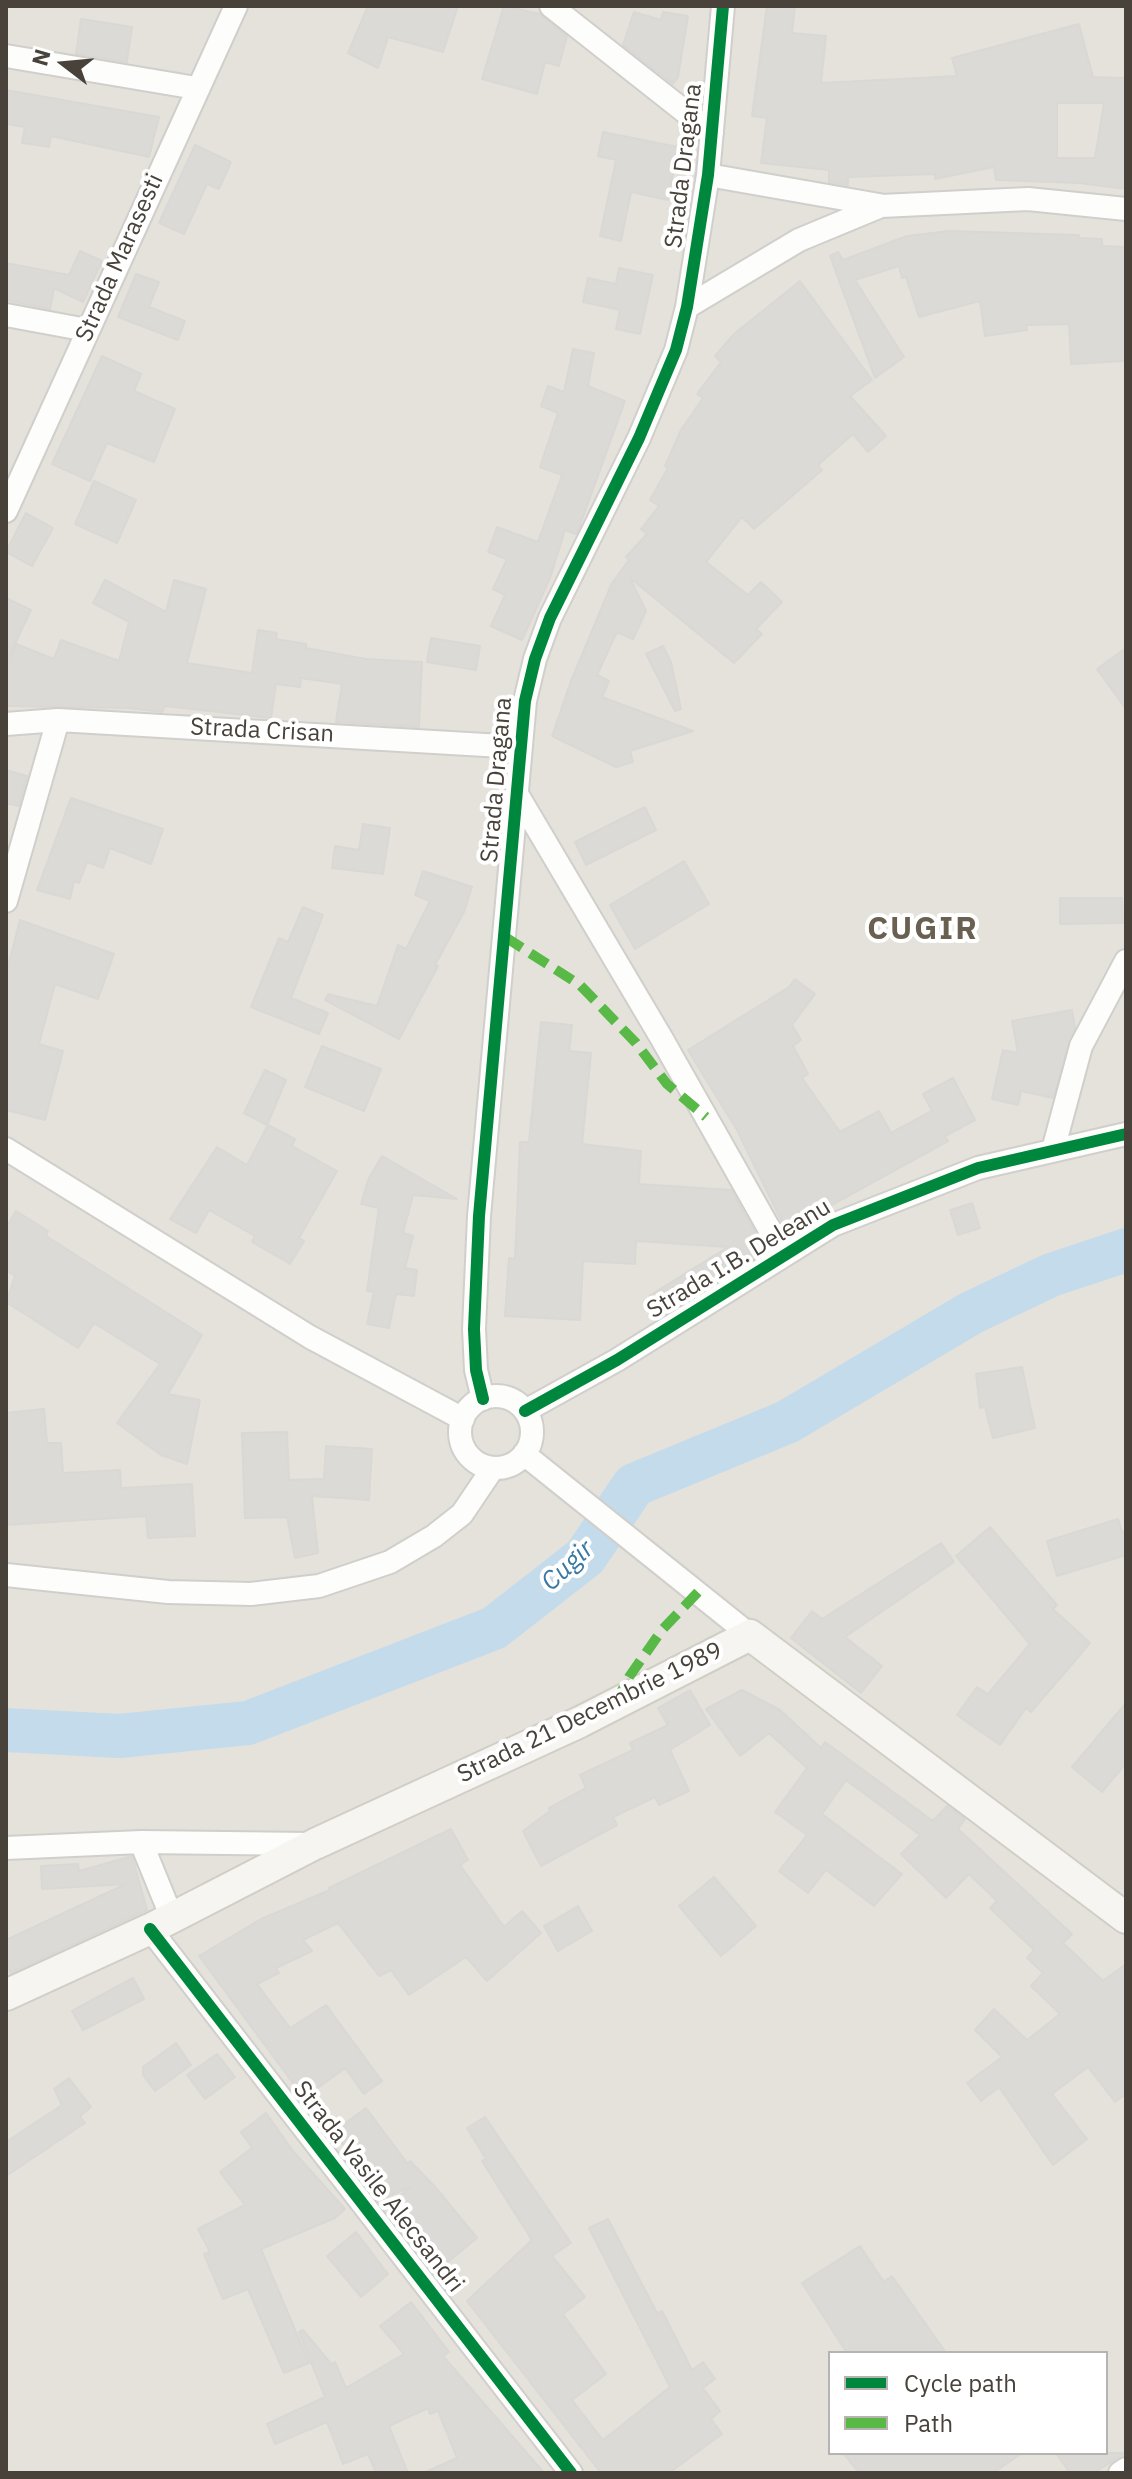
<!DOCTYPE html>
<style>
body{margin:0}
#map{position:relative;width:1132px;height:2479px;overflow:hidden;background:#f2f1ee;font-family:"IBM Plex Sans",sans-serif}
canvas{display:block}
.frame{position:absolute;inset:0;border:8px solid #48423a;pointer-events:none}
.legend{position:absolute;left:828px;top:2351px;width:280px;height:104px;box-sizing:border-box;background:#fff;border:2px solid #b6b3b0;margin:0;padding:10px 14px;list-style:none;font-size:24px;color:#48423a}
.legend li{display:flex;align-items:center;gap:16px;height:40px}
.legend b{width:40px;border:2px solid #b6b3b0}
.north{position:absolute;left:24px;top:24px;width:80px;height:80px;-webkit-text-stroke:6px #fff;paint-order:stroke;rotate:286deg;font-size:22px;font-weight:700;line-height:32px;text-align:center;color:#48423a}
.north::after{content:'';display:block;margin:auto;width:28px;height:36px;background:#48423a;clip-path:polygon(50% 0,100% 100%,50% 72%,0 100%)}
</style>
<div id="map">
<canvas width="1132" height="2479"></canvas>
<div class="frame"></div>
<ul class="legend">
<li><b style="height:10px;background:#00873e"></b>Cycle path</li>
<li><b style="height:10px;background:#58b947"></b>Path</li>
</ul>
<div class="north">N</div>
</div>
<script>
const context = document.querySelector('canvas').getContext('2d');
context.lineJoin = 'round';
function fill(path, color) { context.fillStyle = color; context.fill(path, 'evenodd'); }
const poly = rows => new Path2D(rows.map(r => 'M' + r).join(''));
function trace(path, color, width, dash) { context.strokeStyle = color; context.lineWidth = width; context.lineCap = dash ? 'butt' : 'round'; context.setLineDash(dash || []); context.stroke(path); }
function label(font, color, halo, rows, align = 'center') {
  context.font = font + ' "IBM Plex Sans",sans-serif'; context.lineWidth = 8; context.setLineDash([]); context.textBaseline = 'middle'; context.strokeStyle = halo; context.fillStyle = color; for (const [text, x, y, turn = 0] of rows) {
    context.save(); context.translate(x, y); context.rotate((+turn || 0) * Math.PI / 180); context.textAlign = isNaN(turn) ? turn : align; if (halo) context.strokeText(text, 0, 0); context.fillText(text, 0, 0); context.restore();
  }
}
fill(poly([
 [6,6,1126,6,1126,2473,6,2473],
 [830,2353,1106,2353,1106,2453,830,2453]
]), '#e5e2dc');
trace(poly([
 [6,1730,119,1736,248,1723,494,1628,585,1557,634,1485,787,1422,971,1313,1051,1275,1126,1250]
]), '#c3dbeb', 44);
const building = poly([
 [368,6,458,6,443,52,388,37,378,68,348,53,368,6],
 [504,6,540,14,567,36,559,66,545,62,537,94,482,79,504,6],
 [767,6,795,6,792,33,826,36,821,83,957,76,952,58,1079,24,1093,77,1126,78,1126,189,1079,183,996,180,994,167,935,179,935,174,848,177,848,185,829,182,829,170,761,163,767,118,752,116,767,6],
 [1057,103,1104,103,1095,158,1057,158,1057,103],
 [634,12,661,20,663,12,688,16,678,77,673,84,623,45,634,12],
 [81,19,132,27,127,62,76,54,81,19],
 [6,90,159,117,149,157,51,136,49,147,22,143,25,127,6,124,6,90],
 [603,132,678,147,668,200,631,192,621,241,600,236,616,160,598,156,603,132],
 [195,145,231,162,219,189,207,184,184,234,159,223,195,145],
 [949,231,1079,235,1079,238,1102,239,1102,246,1126,247,1126,361,1071,364,1069,324,1026,325,1027,330,985,336,980,301,919,317,906,277,902,278,899,266,855,280,904,357,875,378,830,256,838,252,843,260,907,236,949,231],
 [80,251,102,261,83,302,54,288,50,309,6,300,6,263,69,275,80,251],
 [619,268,653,275,640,334,616,329,620,310,583,302,588,278,616,284,619,268],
 [136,274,159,282,149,307,185,321,178,340,118,317,136,274],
 [800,281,872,380,850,396,886,436,868,452,853,434,818,465,822,470,754,529,742,517,706,562,748,595,761,582,782,602,756,629,762,634,734,663,630,578,646,611,633,639,617,632,597,675,609,681,602,697,693,731,630,751,633,762,616,767,552,736,571,681,612,583,629,560,626,557,647,534,641,529,659,506,650,500,668,468,665,466,681,430,703,398,697,394,721,362,715,356,734,334,800,281],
 [573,349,594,353,588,386,625,401,579,528,576,534,565,530,550,578,522,640,491,626,505,595,493,589,507,559,488,552,497,527,538,542,562,475,540,467,558,413,541,406,548,386,564,392,573,349],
 [102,356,141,374,134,391,175,409,154,462,107,443,90,481,52,464,102,356],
 [94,481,136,500,117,543,75,524,94,481],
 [26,513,53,528,32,566,6,552,26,513],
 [105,580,166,612,174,580,206,589,187,663,252,673,258,630,277,633,276,639,306,644,306,648,366,659,422,662,419,727,336,722,342,684,301,678,300,687,276,684,271,718,165,706,162,712,128,708,6,706,6,671,16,644,54,659,61,640,119,661,129,622,93,603,105,580],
 [6,598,31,610,6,663,6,598],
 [431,638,480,646,476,670,427,662,431,638],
 [663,646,671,662,681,709,675,711,646,654,663,646],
 [1126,648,1126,709,1097,669,1126,648],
 [6,770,27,776,19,806,6,803,6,770],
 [71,798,163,829,151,864,110,848,103,868,87,862,79,883,74,881,70,899,37,890,71,798],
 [645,807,656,830,586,865,575,842,645,807],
 [363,824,390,828,383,874,332,868,335,846,359,850,363,824],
 [684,861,709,904,635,949,610,905,684,861],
 [423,871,472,887,464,912,435,965,438,966,399,1039,325,1000,328,994,377,1006,398,945,406,949,430,901,415,895,423,871],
 [1060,898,1122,898,1123,923,1060,924,1060,898],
 [303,907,323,915,291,998,328,1013,319,1034,251,1007,279,938,288,942,303,907],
 [20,920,114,954,98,999,55,984,39,1044,63,1051,45,1120,6,1110,6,974,20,920],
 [795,979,815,994,792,1025,801,1040,793,1046,808,1074,802,1078,840,1132,879,1111,891,1133,932,1111,923,1094,953,1078,975,1120,945,1136,948,1141,786,1230,737,1130,688,1050,789,987,795,979],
 [1072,1010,1075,1028,1053,1098,1021,1091,1018,1105,992,1099,1003,1050,1018,1053,1012,1021,1072,1010],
 [541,1022,572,1025,569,1051,591,1053,582,1144,641,1151,639,1184,731,1190,761,1243,762,1253,661,1316,649,1296,728,1247,636,1241,635,1264,583,1261,580,1320,505,1316,509,1258,515,1259,520,1142,529,1142,541,1022],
 [322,1046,381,1069,364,1111,305,1087,322,1046],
 [265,1070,286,1080,267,1125,244,1113,265,1070],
 [268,1125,295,1139,292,1146,337,1171,299,1238,304,1241,290,1264,252,1242,255,1236,209,1210,196,1233,170,1219,217,1147,247,1165,268,1125],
 [382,1156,457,1199,413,1195,403,1233,413,1236,405,1268,417,1270,414,1296,396,1294,389,1328,367,1324,374,1292,367,1291,379,1208,361,1204,368,1180,382,1156],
 [972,1203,980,1228,958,1235,950,1210,972,1203],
 [16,1211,48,1231,46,1236,202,1335,168,1394,200,1400,187,1464,161,1455,117,1423,160,1364,94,1323,78,1348,6,1302,15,1276,6,1270,6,1228,16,1211],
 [1022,1367,1035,1428,993,1438,985,1407,980,1408,976,1374,1022,1367],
 [44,1409,47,1443,61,1443,63,1473,120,1470,121,1488,192,1484,195,1536,148,1538,146,1516,6,1525,6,1413,44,1409],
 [287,1432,289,1480,324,1479,326,1446,372,1449,369,1500,312,1496,318,1553,295,1558,287,1517,245,1518,242,1433,287,1432],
 [1118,1519,1122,1532,1126,1531,1126,1555,1057,1576,1047,1541,1118,1519],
 [990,1527,1057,1605,1053,1609,1090,1643,1031,1712,1026,1708,1000,1745,957,1715,977,1687,988,1694,1030,1644,956,1556,990,1527],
 [941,1543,954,1562,845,1637,882,1666,861,1693,791,1638,812,1611,822,1619,941,1543],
 [690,1690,710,1725,670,1750,689,1791,659,1805,655,1797,613,1817,617,1825,541,1866,523,1831,550,1811,549,1808,586,1788,580,1775,633,1750,630,1743,668,1725,658,1708,690,1690],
 [742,1690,780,1710,821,1748,825,1742,933,1821,947,1806,965,1819,958,1829,1072,1934,1063,1943,1103,1981,1126,1964,1126,2094,1115,2102,1088,2067,1052,2094,1087,2139,1053,2165,999,2087,981,2101,967,2083,1002,2057,975,2030,994,2009,1027,2040,1060,2014,1031,1986,1043,1973,1027,1958,1034,1950,990,1908,997,1901,969,1874,946,1898,901,1854,920,1835,846,1780,822,1814,902,1874,874,1906,826,1870,808,1893,779,1871,807,1835,775,1812,807,1768,769,1733,740,1756,706,1709,742,1690],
 [1126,1703,1126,1763,1102,1792,1072,1767,1126,1703],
 [451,1829,468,1860,460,1865,504,1927,522,1911,541,1933,487,1981,466,1957,409,1995,391,1970,379,1976,338,1923,303,1940,312,1951,276,1968,279,1973,257,1984,290,2028,326,2005,382,2081,364,2094,345,2068,304,2098,199,1956,261,1919,330,1890,329,1888,451,1829],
 [132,1856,147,1910,11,1973,6,1961,6,1940,126,1884,42,1889,41,1866,78,1864,79,1871,132,1856],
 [714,1877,756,1926,721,1956,679,1906,714,1877],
 [578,1906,592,1931,558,1951,544,1926,578,1906],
 [133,1978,144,1999,83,2030,72,2011,133,1978],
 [176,2043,191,2065,155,2091,143,2075,143,2067,176,2043],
 [217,2054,235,2077,205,2099,187,2075,217,2054],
 [69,2078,91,2107,80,2116,85,2123,6,2176,6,2142,62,2105,54,2089,69,2078],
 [366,2108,407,2163,410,2161,437,2189,477,2238,443,2266,391,2203,410,2187,386,2197,333,2132,366,2108],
 [266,2113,293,2151,345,2209,335,2218,261,2249,309,2363,284,2373,248,2289,223,2299,204,2254,210,2252,198,2229,245,2205,220,2172,252,2148,241,2132,266,2113],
 [485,2117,571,2243,552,2256,585,2297,563,2314,606,2374,572,2400,603,2440,670,2387,589,2228,608,2219,657,2313,662,2311,692,2370,703,2362,715,2379,703,2388,720,2411,711,2419,722,2434,669,2473,601,2473,467,2301,532,2240,482,2161,486,2159,467,2128,485,2117],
 [356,2232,388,2274,361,2297,327,2256,356,2232],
 [860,2246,884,2282,892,2276,946,2353,847,2353,802,2283,860,2246],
 [411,2302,449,2352,443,2356,544,2473,423,2473,457,2458,438,2411,430,2414,428,2408,389,2426,408,2473,376,2473,368,2454,343,2464,327,2422,275,2444,267,2424,325,2397,299,2332,303,2330,332,2365,335,2362,346,2388,404,2354,380,2326,411,2302],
 [843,2453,1022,2453,993,2473,859,2473,843,2453],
 [1056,2453,1125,2453,1094,2473,1070,2473,1056,2453]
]);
fill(building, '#dcdad6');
trace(building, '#dad8d4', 2);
const minor = poly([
 [551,6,712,133],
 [6,56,196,88],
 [708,175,879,205],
 [687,307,799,240,881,206,1028,199,1126,209],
 [6,315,87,330],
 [6,511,236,6],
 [6,724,58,720,519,747],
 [517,794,662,1039,784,1255],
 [6,901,58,720],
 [6,1149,310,1337,463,1419],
 [1053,1150,1081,1046,1126,961],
 '460 1432a36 36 0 1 1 72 0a36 36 0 1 1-72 0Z',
 [483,1399,476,1370,474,1329,479,1216,525,701,535,659,550,618,639,438,676,350,687,307,708,175,723,6],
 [525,1411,617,1360,833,1225,978,1168,1126,1134],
 [524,1454,750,1635],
 [6,1575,168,1592,251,1594,319,1586,390,1562,434,1536,462,1514,493,1468],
 [141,1842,172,1918],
 [6,1848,141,1842,310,1844],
 [150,1929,571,2473],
 [1120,2473,1126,2469]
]);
const secondary = poly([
 [6,1995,150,1929,315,1844,580,1722,750,1635,1126,1918]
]);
trace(minor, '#d0cfcb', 26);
trace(secondary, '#d0cec5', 34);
trace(minor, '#fdfdfc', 22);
trace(secondary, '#f7f5f1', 30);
trace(poly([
 [505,937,580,985,636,1043,667,1084,706,1117],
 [615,1704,629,1677,662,1630,698,1592]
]), '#58b947', 10, [20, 10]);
trace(poly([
 [483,1399,476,1370,474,1329,479,1216,525,701,535,659,550,618,639,438,676,350,687,307,708,175,723,6],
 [525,1411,617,1360,833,1225,978,1168,1126,1134],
 [150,1929,571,2473]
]), '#00873e', 12);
label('24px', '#48423a', '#fff', [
 ["Strada Dragana",684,166,-83],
 ["Strada Marasesti",120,258,-66],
 ["Strada Crisan",262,731,3],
 ["Strada Dragana",497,780,-85],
 ["Strada I.B. Deleanu",739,1259,-31],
 ["Strada 21 Decembrie 1989",590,1713,-26],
 ["Strada Vasile Alecsandri",378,2187,52]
]);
label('italic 26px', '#3b78a2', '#fff', [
 ["Cugir",568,1566,-43]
]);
context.letterSpacing = '2px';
label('bold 32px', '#6a6052', '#fff', [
 ["CUGIR",923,930]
]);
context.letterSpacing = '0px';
</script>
